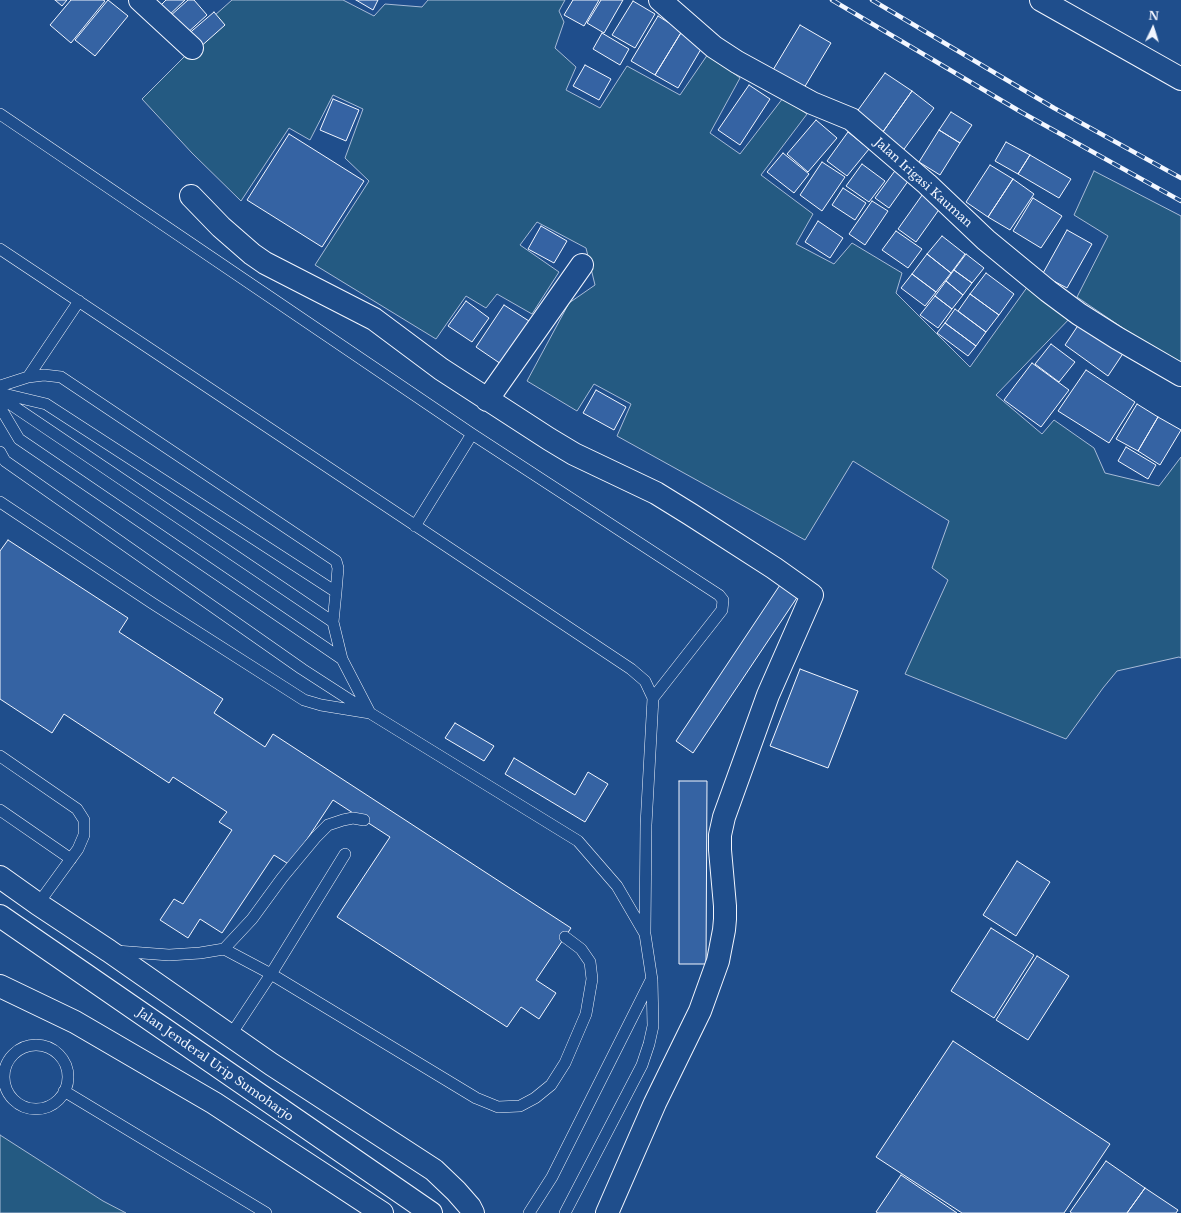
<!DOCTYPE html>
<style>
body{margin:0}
#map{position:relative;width:1181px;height:1213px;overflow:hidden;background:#1f4e8c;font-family:"Libre Baskerville",serif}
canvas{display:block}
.north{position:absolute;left:1133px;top:8px;width:40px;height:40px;-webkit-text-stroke:3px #1f4e8c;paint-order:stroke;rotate:4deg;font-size:11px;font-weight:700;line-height:16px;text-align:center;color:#f2f6ff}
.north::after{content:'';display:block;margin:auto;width:14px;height:18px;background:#f2f6ff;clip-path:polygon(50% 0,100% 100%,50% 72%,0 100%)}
</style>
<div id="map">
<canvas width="1181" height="1213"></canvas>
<div class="north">N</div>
</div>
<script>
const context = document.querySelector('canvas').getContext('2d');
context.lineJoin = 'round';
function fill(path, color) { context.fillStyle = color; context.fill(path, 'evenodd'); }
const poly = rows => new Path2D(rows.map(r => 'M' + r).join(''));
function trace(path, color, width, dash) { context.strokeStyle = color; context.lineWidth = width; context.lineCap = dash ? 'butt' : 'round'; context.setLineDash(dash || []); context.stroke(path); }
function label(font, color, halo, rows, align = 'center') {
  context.font = font + ' "Libre Baskerville",serif'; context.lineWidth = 3; context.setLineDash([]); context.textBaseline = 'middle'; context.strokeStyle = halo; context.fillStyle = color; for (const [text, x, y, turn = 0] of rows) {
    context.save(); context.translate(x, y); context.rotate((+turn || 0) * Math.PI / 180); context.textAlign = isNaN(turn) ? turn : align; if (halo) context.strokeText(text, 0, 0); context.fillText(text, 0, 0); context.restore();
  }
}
const green = poly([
 [232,0,343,0,374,16,385,4,422,7,428,0,565,0,559,11,564,22,555,48,576,67,566,90,600,108,627,66,680,95,708,54,740,78,710,133,740,154,783,98,807,114,761,175,813,214,796,244,834,264,852,243,902,273,896,293,970,367,1028,286,1073,315,996,395,1042,434,1054,420,1094,448,1105,473,1159,486,1181,457,1181,658,1179,657,1117,671,1103,688,1066,739,905,674,948,580,932,568,949,521,853,461,805,540,617,436,631,404,594,384,577,411,527,381,569,303,595,285,586,248,537,222,520,245,559,272,532,314,497,294,486,308,466,296,436,339,315,265,369,181,345,158,363,109,333,95,310,140,289,128,241,201,192,153,142,99,192,49,205,24,232,0],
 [1094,171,1181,216,1181,362,1161,354,1077,297,1108,236,1074,215,1094,171],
 [0,1135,103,1201,126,1213,0,1213,0,1135]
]);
fill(green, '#245a82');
trace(green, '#a8bbd7', 1);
const building = poly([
 [55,0,67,0,62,6,55,0],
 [71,0,103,0,105,1,71,43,50,25,71,0],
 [108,0,128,16,95,56,75,40,108,0],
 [166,0,185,0,167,17,158,8,166,0],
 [188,0,194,0,207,15,185,35,169,17,188,0],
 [356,0,378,0,373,10,356,0],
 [573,0,599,0,584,26,564,15,573,0],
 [601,0,623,0,604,33,587,23,601,0],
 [633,1,655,14,635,48,612,35,633,1],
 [214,12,225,25,198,49,186,36,214,12],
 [658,16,682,31,655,75,631,61,658,16],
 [800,25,831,43,801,93,770,75,800,25],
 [682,31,704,44,678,88,655,75,682,31],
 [602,33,629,49,620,65,593,49,602,33],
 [585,65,611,79,599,100,573,86,585,65],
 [885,73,912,91,880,136,853,117,885,73],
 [749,85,770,99,740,145,718,130,749,85],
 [912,91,934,108,902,152,880,136,912,91],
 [333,99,359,110,346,141,320,130,333,99],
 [951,112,972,125,960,143,939,130,951,112],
 [816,120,837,138,808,172,787,154,816,120],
 [939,130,960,143,940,175,919,162,939,130],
 [848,132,869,149,847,176,827,161,848,132],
 [289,134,364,181,322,247,247,200,289,134],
 [1006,142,1030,155,1018,174,995,161,1006,142],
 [783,153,809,174,794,193,767,172,783,153],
 [1030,155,1071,179,1059,198,1018,174,1030,155],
 [822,162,845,177,822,211,800,195,822,162],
 [862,164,885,181,869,202,846,186,862,164],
 [990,165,1013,179,988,217,966,202,990,165],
 [897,168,911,177,889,208,875,198,897,168],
 [1013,179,1034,194,1010,230,988,217,1013,179],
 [843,188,866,203,855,220,832,205,843,188],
 [925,191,943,204,916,242,898,229,925,191],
 [1033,198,1062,216,1041,248,1013,231,1033,198],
 [872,201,888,211,865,245,849,234,872,201],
 [818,221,843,238,830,258,805,242,818,221],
 [541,226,567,241,554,263,528,249,541,226],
 [1067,230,1092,244,1067,288,1042,275,1067,230],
 [896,231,922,249,908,268,882,250,896,231],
 [942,236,965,254,951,273,927,254,942,236],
 [927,254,951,273,936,292,912,274,927,254],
 [966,254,984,268,972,283,954,270,966,254],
 [954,270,972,283,963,295,946,281,954,270],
 [986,273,1014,294,999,315,970,294,986,273],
 [912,274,936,292,925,306,901,288,912,274],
 [946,281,963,295,952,309,935,296,946,281],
 [970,294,999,315,986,332,958,311,970,294],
 [935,296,952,309,938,328,920,315,935,296],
 [466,301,489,318,472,342,448,326,466,301],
 [504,305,529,321,501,364,476,347,504,305],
 [955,309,986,332,976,346,945,323,955,309],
 [1083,318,1126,349,1108,376,1065,345,1083,318],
 [945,323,976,346,968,356,937,333,945,323],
 [1051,344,1075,362,1059,382,1035,364,1051,344],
 [1032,363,1069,390,1041,427,1004,400,1032,363],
 [1086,370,1135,402,1109,443,1058,411,1086,370],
 [596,390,626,407,614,430,583,413,596,390],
 [1137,404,1158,417,1138,451,1116,439,1137,404],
 [1158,417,1181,430,1160,465,1138,451,1158,417],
 [1126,447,1156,465,1148,479,1118,461,1126,447],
 [8,540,128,618,119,632,223,699,214,713,265,747,273,734,571,928,536,980,556,993,539,1019,521,1007,507,1027,337,917,390,837,333,800,290,865,274,855,222,933,200,919,188,938,160,920,174,899,183,904,232,830,219,822,227,812,173,777,169,783,64,714,52,733,0,699,0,551,8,540],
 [782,582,800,593,693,753,676,741,782,582],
 [800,669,858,691,828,768,770,746,800,669],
 [455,723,494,746,484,761,445,738,455,723],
 [514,758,575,795,588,772,608,784,585,822,505,774,514,758],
 [679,781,707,781,706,964,679,964,679,781],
 [1017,861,1050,882,1016,936,983,915,1017,861],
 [991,928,1034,955,994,1018,951,991,991,928],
 [1037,956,1069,976,1028,1040,996,1020,1037,956],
 [953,1041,1110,1144,1064,1213,962,1213,876,1157,953,1041],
 [1106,1161,1145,1188,1127,1213,1072,1213,1070,1212,1106,1161],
 [901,1175,957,1213,878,1213,876,1212,901,1175],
 [1145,1188,1178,1210,1176,1213,1127,1213,1145,1188]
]);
fill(building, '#3563a3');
trace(building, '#f2f6ff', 1);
const service = poly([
 [0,114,472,434,719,595,723,600,722,610,653,698],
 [0,249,631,669,645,681,653,698,646,825,645,932],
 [28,377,79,301],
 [0,386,28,377,44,375,61,377,336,561,338,568,336,592],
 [0,393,46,404,336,592,333,622],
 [0,397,333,622,342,659],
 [0,407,19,439,342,659,370,713],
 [0,452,5,461,302,669,367,711],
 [0,502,152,603,304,700,321,705,370,713,578,841,617,886,645,934,652,980,653,1026,649,1044,642,1065,565,1213],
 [415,526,472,434],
 [0,756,77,809,84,820,84,835,78,849,38,904],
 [0,810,71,859],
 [224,949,271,974,345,854],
 [116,951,169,955,200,953,224,949,252,919,282,878,316,837,328,825,343,820,353,818,364,820],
 [230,1036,271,974,476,1098,498,1107,520,1106,535,1098,551,1085,565,1063,586,1014,592,979,590,962,581,949,565,937],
 '4 1077a32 32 0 1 1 64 0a32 32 0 1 1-64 0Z',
 [64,1091,266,1213],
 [529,1213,552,1177,651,980]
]);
const minor = poly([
 [140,0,192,48],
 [660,0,714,47,737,62,812,103,851,119,927,184,986,240,1048,291,1079,314,1117,338,1181,375],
 [1041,0,1181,79],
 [191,196,221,227,252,254,265,263,374,319,441,369,549,439,574,454,656,493,690,514,774,568,812,595,768,695,724,817,720,835,720,850,725,906,725,919,724,930,718,961,700,1011,655,1103,607,1213],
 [487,400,582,265]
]);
const trunk = poly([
 [0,877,38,904,109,951,271,1064,434,1170,456,1191,470,1207,473,1213],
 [0,916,431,1213],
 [0,986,75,1022,214,1103,382,1213]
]);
trace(service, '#f2f6ff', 12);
trace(minor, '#f2f6ff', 24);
trace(trunk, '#f2f6ff', 24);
trace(service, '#1f4e8c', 11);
trace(minor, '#1f4e8c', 22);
trace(trunk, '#1f4e8c', 22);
const rail = poly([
 [832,0,1021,112,1181,201],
 [872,0,1054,108,1181,178]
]);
trace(rail, '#f2f6ff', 4.5);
trace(rail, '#1f4e8c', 3, [9]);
label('12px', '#f2f6ff', '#1f4e8c', [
 ["Jalan Irigasi Kauman",923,183,42],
 ["Jalan Jenderal Urip Sumoharjo",215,1065,35]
]);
</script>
